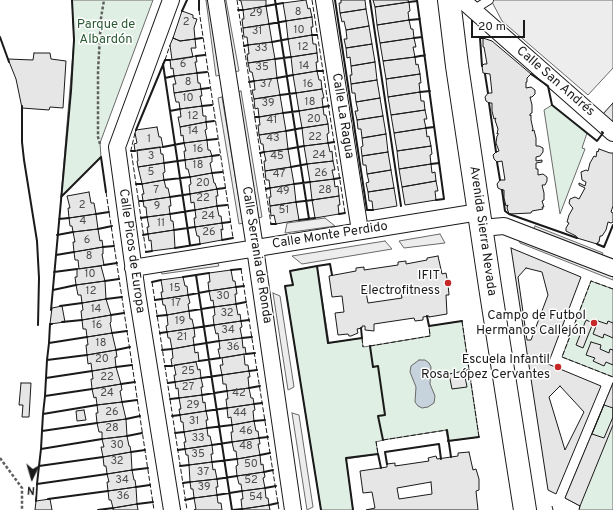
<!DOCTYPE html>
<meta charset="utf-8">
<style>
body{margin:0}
#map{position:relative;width:613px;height:510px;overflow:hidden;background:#fff;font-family:Overpass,sans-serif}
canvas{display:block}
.north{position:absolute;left:12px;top:458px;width:40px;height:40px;-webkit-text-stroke:3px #fff;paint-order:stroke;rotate:185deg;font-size:11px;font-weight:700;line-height:16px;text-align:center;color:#1a1a1a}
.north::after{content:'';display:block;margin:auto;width:14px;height:18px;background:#1a1a1a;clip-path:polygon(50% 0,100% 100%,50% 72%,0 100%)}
.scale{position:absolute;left:471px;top:20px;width:54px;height:18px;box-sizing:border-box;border:2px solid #1a1a1a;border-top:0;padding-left:5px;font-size:12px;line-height:14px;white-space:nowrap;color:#1a1a1a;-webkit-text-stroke:3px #fff;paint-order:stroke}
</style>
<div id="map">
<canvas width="613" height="510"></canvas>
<div class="north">N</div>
<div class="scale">20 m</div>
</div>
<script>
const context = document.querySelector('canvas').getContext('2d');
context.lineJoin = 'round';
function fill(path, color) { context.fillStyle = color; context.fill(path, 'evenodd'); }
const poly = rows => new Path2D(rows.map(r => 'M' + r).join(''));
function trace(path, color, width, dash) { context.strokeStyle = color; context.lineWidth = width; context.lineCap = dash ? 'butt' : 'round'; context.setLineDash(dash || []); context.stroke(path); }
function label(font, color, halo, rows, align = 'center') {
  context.font = font + ' Overpass,sans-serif'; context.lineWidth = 3; context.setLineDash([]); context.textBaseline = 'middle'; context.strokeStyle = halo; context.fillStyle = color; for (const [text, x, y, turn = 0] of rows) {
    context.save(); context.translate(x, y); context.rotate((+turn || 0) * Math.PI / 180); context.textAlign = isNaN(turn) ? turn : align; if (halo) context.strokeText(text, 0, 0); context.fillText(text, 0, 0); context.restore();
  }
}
const green = poly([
 [72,0,153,0,100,143,101,157,61,197,74,40,72,0],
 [552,105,587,133,582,148,585,149,560,214,544,110,552,105],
 [317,266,329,343,362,338,363,347,370,346,430,336,429,326,462,321,469,370,479,437,448,441,446,430,383,440,376,442,378,454,346,459,353,510,321,510,285,286,293,285,290,271,317,266],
 [591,281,613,289,613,377,562,357,591,281],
 [613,383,613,510,579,510,580,506,565,498,613,383]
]);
fill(green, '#e0efe3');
trace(green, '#6a6a6a', 1);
const parking = poly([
 [206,0,211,0,221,75,216,76,206,0],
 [221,0,226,0,239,71,233,72,221,0],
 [491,0,613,0,613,68,588,95,502,21,491,0],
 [241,91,262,217,258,218,237,92,241,91],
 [222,97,243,223,239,224,218,98,222,97],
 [325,218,335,226,285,233,287,223,325,218],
 [535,226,603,253,601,258,533,231,535,226],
 [440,234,445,243,404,248,399,241,440,234],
 [518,238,613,274,613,280,520,243,518,238],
 [385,241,392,249,302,264,292,256,385,241],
 [218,263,219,266,162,274,161,271,218,263],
 [273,293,280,296,294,387,288,390,273,293],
 [292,413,299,415,313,507,307,510,292,413]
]);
fill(parking, '#ededed');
trace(parking, '#6a6a6a', 1);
const water = poly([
 [419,360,425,360,429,363,431,367,430,384,435,396,434,403,428,407,422,408,418,406,415,402,416,387,410,372,411,366,419,360]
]);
fill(water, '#c6d2dc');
trace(water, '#6a6a6a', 1);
const building = poly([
 [239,0,266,0,266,6,243,10,241,1,239,0],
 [306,0,308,9,310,8,312,17,286,21,283,3,306,0],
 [341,0,365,0,366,9,340,13,339,3,341,3,341,0],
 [373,0,408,0,409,2,375,7,373,0],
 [409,2,410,11,408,12,409,20,377,25,375,7,409,2],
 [266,6,269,24,243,28,242,19,244,19,243,10,266,6],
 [366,9,369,26,346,30,344,21,342,22,340,13,366,9],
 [182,11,193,15,193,18,197,19,194,28,195,39,180,41,173,38,182,11],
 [312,17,313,27,311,27,312,35,288,39,286,21,312,17],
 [409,20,411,29,413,29,414,38,380,43,377,25,409,20],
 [269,24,272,42,248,45,247,37,244,37,243,28,269,24],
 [369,26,372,44,346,48,344,39,347,39,346,30,369,26],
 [312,35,313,44,316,44,317,53,291,57,288,39,312,35],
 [173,38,180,41,195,39,196,48,191,48,193,57,172,60,170,45,173,38],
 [414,38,416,47,413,47,415,57,383,61,380,43,414,38],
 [483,38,492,41,531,74,527,78,527,82,526,82,526,88,531,87,535,90,535,94,532,97,530,97,532,105,532,113,530,114,530,116,531,115,531,120,533,129,532,131,534,130,536,138,536,146,539,146,543,148,543,152,540,156,536,157,536,161,542,160,542,162,536,163,536,169,538,169,538,175,543,174,547,177,547,181,545,185,542,185,544,193,544,200,542,201,544,207,542,207,543,209,532,211,531,213,509,214,507,208,508,205,506,206,504,198,504,190,502,190,498,188,497,184,500,180,505,180,502,161,497,162,494,159,493,155,496,152,499,151,496,143,497,136,498,135,498,133,497,134,498,129,495,120,496,118,494,119,492,111,492,103,489,103,486,101,485,97,488,93,492,93,490,74,483,73,482,66,484,64,487,64,484,47,483,47,483,38],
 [272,42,275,59,248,63,247,54,249,54,248,45,272,42],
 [372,44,375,62,351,66,350,57,347,58,346,48,372,44],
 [34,53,50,53,51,59,66,61,63,108,50,107,49,110,22,108,16,79,8,59,33,60,34,53],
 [317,53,318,62,316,62,317,71,293,75,291,57,317,53],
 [196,56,197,62,195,62,197,73,174,76,173,68,171,69,170,60,196,56],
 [415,57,416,65,418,64,420,74,386,79,383,61,415,57],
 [275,59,277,78,254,81,252,72,250,72,248,63,275,59],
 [375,62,377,80,351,84,350,75,352,75,351,66,375,62],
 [317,71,319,80,321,80,322,89,296,93,293,75,317,71],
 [197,73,198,83,200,83,201,89,174,93,173,84,176,84,174,76,197,73],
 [420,74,421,83,419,83,420,92,388,97,386,79,420,74],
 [277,78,280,95,254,99,252,90,255,90,254,81,277,78],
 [377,80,380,98,356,102,355,93,352,93,351,84,377,80],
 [201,89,202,96,200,96,202,106,180,109,179,102,176,102,174,93,201,89],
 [322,89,324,98,322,98,323,107,299,111,296,93,322,89],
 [420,92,421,101,424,101,425,110,391,115,388,97,420,92],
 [280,95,283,113,259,117,258,108,255,109,254,99,280,95],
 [380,98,383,116,357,120,355,111,358,111,356,102,380,98],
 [613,103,613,124,602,115,613,103],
 [202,106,203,116,206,116,206,122,180,127,178,117,181,117,180,109,202,106],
 [323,107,324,115,326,115,328,124,302,128,299,111,323,107],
 [425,110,427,119,424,119,426,128,394,133,391,115,425,110],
 [283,113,286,131,259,135,258,125,260,125,259,117,283,113],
 [383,116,386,134,362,138,361,129,358,129,357,120,383,116],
 [206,122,207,129,205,130,207,140,184,143,183,135,181,136,180,127,206,122],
 [328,124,329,133,327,134,328,143,304,146,302,128,328,124],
 [157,127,159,137,161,137,163,147,135,151,134,144,137,143,135,133,136,130,157,127],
 [426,128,427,137,429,136,431,146,397,151,394,133,426,128],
 [286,131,288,149,264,152,263,144,261,144,259,135,286,131],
 [386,134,388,152,362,156,361,147,363,146,362,138,386,134],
 [207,140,208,150,210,150,212,156,185,160,184,151,186,151,184,143,207,140],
 [328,143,330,152,332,151,333,161,307,164,304,146,328,143],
 [431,146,432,154,430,155,431,164,399,169,397,151,431,146],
 [160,147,161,154,163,154,164,163,138,167,137,161,138,161,137,150,160,147],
 [288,149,291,167,265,171,264,161,266,161,264,152,288,149],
 [599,149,610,153,613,153,613,206,611,212,613,213,613,222,611,223,608,222,606,230,602,236,600,236,599,242,598,242,597,244,577,238,576,236,566,231,566,228,569,223,567,222,569,215,573,208,571,206,569,203,570,199,575,197,579,199,585,188,579,185,579,183,585,186,586,182,582,180,581,172,586,170,588,171,590,163,594,156,596,157,597,151,598,152,599,149],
 [388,152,391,170,367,174,366,165,363,165,362,156,388,152],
 [212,156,212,162,210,163,212,173,190,177,188,169,186,169,185,160,212,156],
 [333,161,335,170,332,170,334,179,310,182,307,164,333,161],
 [164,163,165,172,163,173,164,180,142,184,138,167,164,163],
 [431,164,432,173,435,172,436,181,402,187,399,169,431,164],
 [291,167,294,184,270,188,269,180,266,180,265,171,291,167],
 [391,170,394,188,368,192,366,183,369,182,367,174,391,170],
 [212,173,214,183,215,183,217,189,190,194,189,185,191,184,190,177,212,173],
 [334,179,335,187,338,186,339,196,312,200,310,182,334,179],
 [164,180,166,188,168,188,170,197,143,201,142,194,144,194,142,184,164,180],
 [436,181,438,191,435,191,436,200,405,205,402,187,436,181],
 [294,184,296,202,270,206,269,197,271,197,270,188,294,184],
 [394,188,397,206,373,210,372,201,369,201,368,192,394,188],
 [217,189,218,196,216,196,217,206,195,210,194,202,191,203,190,194,217,189],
 [89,192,91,203,94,203,96,214,69,218,68,208,70,208,67,196,89,192],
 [339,196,340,205,338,205,339,214,315,218,312,200,339,196],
 [170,197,171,206,169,206,170,214,147,217,146,207,144,207,143,201,170,197],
 [296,202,299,220,276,224,274,215,271,216,270,206,296,202],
 [217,206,219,216,221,216,222,223,195,227,194,218,196,218,195,210,217,206],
 [96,214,98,229,73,232,72,226,70,226,69,218,96,214],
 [170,214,171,221,173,221,174,230,148,234,147,227,149,227,147,217,170,214],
 [222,223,223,230,221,229,222,240,200,244,199,236,197,236,195,227,222,223],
 [98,229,100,241,102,240,103,247,74,252,73,242,75,242,73,232,98,229],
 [174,230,175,248,152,251,151,240,149,241,148,234,174,230],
 [103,247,103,254,102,254,104,265,79,269,78,260,75,260,74,252,103,247],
 [511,248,581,277,548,364,601,386,556,494,548,490,511,248],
 [526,268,542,272,548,295,531,340,527,340,518,277,526,268],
 [560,386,584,412,565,450,549,397,560,386],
 [438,256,442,274,446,273,448,284,449,295,446,295,447,314,429,317,429,316,423,317,423,320,415,321,414,318,374,324,374,331,365,330,365,326,362,326,362,328,357,329,358,333,351,336,349,336,348,334,338,335,335,313,344,312,342,296,332,297,329,276,356,271,356,268,364,267,364,270,398,265,398,262,406,261,406,264,427,260,427,258,438,256],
 [400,287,402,298,368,303,366,292,400,287],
 [101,266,105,281,76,285,75,277,77,277,77,269,101,266],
 [231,270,233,281,235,281,236,287,209,291,208,282,210,282,209,273,231,270],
 [183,277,185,286,187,286,188,295,162,299,161,292,163,292,161,280,183,277],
 [105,281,106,299,82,303,81,295,78,295,76,285,105,281],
 [236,287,237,294,235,294,236,304,214,307,213,300,211,301,209,291,236,287],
 [188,295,190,303,188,304,189,311,167,315,165,305,163,305,162,299,188,295],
 [106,299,111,315,82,320,81,311,83,310,82,303,106,299],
 [236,304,238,315,240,314,241,321,214,325,213,316,215,315,214,307,236,304],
 [62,306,65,322,50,324,52,308,62,306],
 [189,311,190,319,192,319,194,328,167,332,166,326,168,325,167,315,189,311],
 [111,315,111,322,110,323,112,333,87,337,86,329,83,329,82,320,111,315],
 [586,320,593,323,583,348,576,345,586,320],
 [241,321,242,327,240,328,242,338,219,341,218,333,216,334,214,325,241,321],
 [598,321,607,324,608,321,613,323,613,338,604,334,603,338,593,334,598,321],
 [194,328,195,337,193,337,194,345,172,349,170,338,168,338,167,332,194,328],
 [112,333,116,350,87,355,86,345,88,345,87,337,112,333],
 [242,338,243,348,245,347,246,354,220,358,218,349,220,349,219,341,242,338],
 [591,342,601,345,600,349,609,353,610,349,613,350,613,365,606,362,604,366,593,361,595,358,586,355,591,342],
 [194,345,195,353,198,352,199,361,172,366,171,359,173,358,172,349,194,345],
 [116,350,117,357,115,357,116,367,92,371,91,363,88,364,87,355,116,350],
 [244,354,245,365,248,365,249,371,222,375,220,365,223,365,222,358,244,354],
 [196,362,198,370,200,369,201,378,175,382,174,375,176,375,174,365,196,362],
 [116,367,121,384,92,389,91,379,93,379,92,371,116,367],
 [249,371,250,377,248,377,249,388,227,391,226,384,223,384,222,375,249,371],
 [464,371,467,387,452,389,449,374,464,371],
 [201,378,203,387,201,387,202,395,179,398,178,388,176,389,175,382,201,378],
 [21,383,31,383,29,417,22,417,23,405,19,405,21,383],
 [613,383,613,425,580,506,565,498,613,383],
 [121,384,122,390,120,391,122,402,97,405,96,397,94,398,92,389,121,384],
 [249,388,251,398,253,398,254,404,227,408,226,399,228,399,227,391,249,388],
 [202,395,203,403,205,402,206,411,180,415,179,409,181,409,179,398,202,395],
 [122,402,126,419,97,423,96,413,98,413,97,405,122,402],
 [254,404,255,410,253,411,254,421,232,425,231,417,228,418,227,408,254,404],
 [604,405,613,408,613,417,604,438,592,434,604,405],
 [84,410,86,420,77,421,76,411,84,410],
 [206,411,208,420,206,420,207,428,184,432,183,422,181,422,180,415,206,411],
 [126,419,127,436,102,439,102,432,99,432,97,423,126,419],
 [254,421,256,431,258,431,259,438,232,442,231,432,233,432,232,425,254,421],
 [207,428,208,436,210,436,212,445,185,449,184,442,186,442,184,432,207,428],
 [127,436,129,446,130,446,131,452,103,457,101,447,104,447,102,439,127,436],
 [259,438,260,444,258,444,260,455,237,459,236,451,234,451,232,442,259,438],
 [212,445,213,454,211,454,212,462,189,465,188,455,186,455,185,449,212,445],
 [131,452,132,470,107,474,106,466,104,466,103,457,131,452],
 [469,452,473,470,476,469,479,479,479,490,476,491,478,510,366,510,375,508,372,492,363,493,360,471,387,467,387,464,395,463,395,466,402,465,429,461,428,458,436,456,437,459,458,456,458,453,469,452],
 [431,482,432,494,399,499,397,488,431,482],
 [260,455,261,465,263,464,264,472,237,476,236,466,238,465,237,459,260,455],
 [212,462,213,470,215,469,217,479,190,482,189,465,212,462],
 [132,470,134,480,135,480,136,487,108,491,107,482,109,482,107,474,132,470],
 [264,472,265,477,263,478,265,488,242,491,241,484,239,484,237,476,264,472],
 [217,479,218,487,216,487,217,495,194,498,193,489,191,489,190,482,217,479],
 [136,487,137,504,113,508,111,500,109,500,108,491,136,487],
 [265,488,266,498,268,498,269,505,242,509,241,499,243,499,242,491,265,488],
 [217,495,218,503,221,503,222,510,194,510,196,509,194,498,217,495],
 [50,499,52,510,35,510,36,501,50,499],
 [137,504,138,510,113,510,113,508,137,504],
 [269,505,270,510,243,510,242,509,269,505]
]);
fill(building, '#e6e6e6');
trace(building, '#1a1a1a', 1);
const service = poly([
 [473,10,489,0]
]);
const minor = poly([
 [171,0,117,147,137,293,172,510],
 [216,0,255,248,293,510],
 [324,0,360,231],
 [462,0,613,133],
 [481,228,504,226,613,268],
 [133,268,479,212]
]);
const secondary = poly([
 [449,0,457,66,491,293,525,510]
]);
trace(service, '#1a1a1a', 10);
trace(minor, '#1a1a1a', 18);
trace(secondary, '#1a1a1a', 24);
trace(poly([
 [100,144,98,137,98,71,101,18,104,0],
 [0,458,22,488,22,510]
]), '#5f5f5f', 2.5, [3, 2]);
trace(service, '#fff', 8);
trace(minor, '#fff', 16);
trace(secondary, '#fff', 22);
trace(poly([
 [237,0,271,224],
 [312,0,345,213],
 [199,10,233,238],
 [165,60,170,45],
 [135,133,131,150,146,252],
 [106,192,154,510],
 [241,269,279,510],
 [152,282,187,510],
 [613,289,591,281,562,357,613,377],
 [462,321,479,437],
 [362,338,363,347],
 [370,346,430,336,429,326],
 [383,440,447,430],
 [376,441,378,454],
 [579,505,580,506,579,510],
 [552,506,553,510]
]), '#1a1a1a', 1, [5, 2]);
trace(poly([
 [275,0,309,219],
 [335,0,367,210,373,210],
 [370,0,401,206],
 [417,0,444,199,436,200],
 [409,2,417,1],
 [266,6,283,3],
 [199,10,199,0],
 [238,10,243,10],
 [182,11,187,0],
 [409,20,420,19],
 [269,24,286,21],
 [312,35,317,35],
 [0,37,9,62],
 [414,38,422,37],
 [195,39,202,38],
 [272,42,288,39],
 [244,46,248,45],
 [196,56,205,55],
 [415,57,425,55],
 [275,59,291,57],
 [163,64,190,245],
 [482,66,480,38,483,38],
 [317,71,323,71],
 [197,73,207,72],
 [485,74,488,93],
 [531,74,548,86,552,105,597,141,603,133,602,132],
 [165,78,174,76],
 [277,78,293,75],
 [249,82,254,81],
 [201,89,209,88],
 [420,92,430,91],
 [280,95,296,93],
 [489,103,496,152],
 [22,106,22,142,24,160,37,241,39,278,38,325],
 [202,106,212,105],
 [323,107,329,106],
 [170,111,180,109],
 [283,113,299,111],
 [255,117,259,117],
 [206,122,214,121],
 [426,128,434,127],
 [136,130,165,60,170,60],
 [286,131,302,128],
 [207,140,217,139],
 [328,143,334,142],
 [163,147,184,143],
 [288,149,304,146],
 [131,151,135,151],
 [260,153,264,152],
 [212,156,219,155],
 [497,162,500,180],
 [164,163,185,160],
 [431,164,439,163],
 [291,167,307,164],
 [212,173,222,172],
 [334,179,340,178],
 [164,180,190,177],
 [136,184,142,184],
 [294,184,310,182],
 [217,189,225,188],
 [266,189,270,188],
 [502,190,505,211,509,214,577,238],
 [61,197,101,157,106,192],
 [170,197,190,194],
 [139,201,143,201],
 [296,202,313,200],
 [217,206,227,205],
 [96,214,109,212],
 [170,214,195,210],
 [339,214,345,213],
 [141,218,147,217],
 [59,219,69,218],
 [299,220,315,218],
 [222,223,230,222],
 [271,224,276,224],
 [98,229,112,226],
 [174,230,195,227],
 [57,235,73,232],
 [143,235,148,234],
 [222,240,233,238],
 [597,244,604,247,613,225],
 [103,247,114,246],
 [175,248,200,244],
 [146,252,152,251],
 [56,255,74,252],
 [104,265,117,263],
 [317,266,290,271,293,285,285,286,321,510],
 [231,270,241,269],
 [54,272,77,269],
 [196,275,232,510],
 [332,275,330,264,317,266,328,343,362,338,361,328],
 [183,277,209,273],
 [105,281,119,279],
 [152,282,161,280],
 [236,287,244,286],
 [53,290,76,285],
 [188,295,209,291],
 [106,299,122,297],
 [155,300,162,299],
 [236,304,246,302],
 [60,306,82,303],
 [51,310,71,91,74,40,72,0],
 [189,311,214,307],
 [111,315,124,313],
 [157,316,167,315],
 [427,316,429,326,462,321],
 [241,321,249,320],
 [62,322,82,320],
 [194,328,214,325],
 [112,333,127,331],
 [160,333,167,332],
 [242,338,252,337],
 [49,343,50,324,52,324],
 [194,345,219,341],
 [370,346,373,367,378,366,385,415,378,416,383,440],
 [116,350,130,347],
 [162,350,172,349],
 [246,354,255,353],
 [47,360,49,343,87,337],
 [199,361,220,358],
 [165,366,172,366],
 [116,367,132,365],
 [249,371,257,370],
 [464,371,469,370],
 [46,378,47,360,87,355],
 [201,378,222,375],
 [168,383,175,382],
 [121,384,135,382],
 [249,388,260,386],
 [202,395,227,391],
 [45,396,46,378,92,371],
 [170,399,179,398],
 [122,402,137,400],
 [254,404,262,403],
 [206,411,227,408],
 [43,414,45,396,92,389],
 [172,416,180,415],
 [126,419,140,416],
 [254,421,265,420],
 [207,428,232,425],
 [447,430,451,457],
 [42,431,43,414,97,405],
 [175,433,184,432],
 [127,436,142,433],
 [259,438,268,437],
 [448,441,479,437],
 [212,445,232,442],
 [41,449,42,431,97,423],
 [178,450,185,449],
 [131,452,145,450],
 [260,455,270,453],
 [212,462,237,459],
 [387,464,385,452,439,444,441,459],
 [39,466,41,449,102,439],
 [180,466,189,465],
 [132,470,148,468],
 [264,472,273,470],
 [217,479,237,476],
 [183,483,190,482],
 [37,484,39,466,103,457],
 [136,487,150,485],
 [265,488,276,486],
 [217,495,242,491],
 [48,499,108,491],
 [185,500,194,498],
 [36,501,37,484,107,474],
 [137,504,153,502],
 [269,505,278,503],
 [98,510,113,508],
 [233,510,242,509],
 [353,510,346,458,378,454,381,468]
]), '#1a1a1a', 2);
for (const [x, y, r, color] of [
 [448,283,4,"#c62828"],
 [594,323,4,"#c62828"],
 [558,367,4,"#c62828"]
]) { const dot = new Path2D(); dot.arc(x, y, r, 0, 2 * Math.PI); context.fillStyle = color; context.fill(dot); trace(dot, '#fff', 1.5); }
label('11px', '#4d4d4d', null, [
 ["8",298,13],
 ["29",256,14],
 ["2",186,23],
 ["10",299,31],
 ["31",257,32],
 ["12",303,48],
 ["33",261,49],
 ["6",183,65],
 ["14",304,67],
 ["35",262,68],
 ["8",188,83],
 ["37",266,85],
 ["16",308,85],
 ["10",188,99],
 ["18",310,103],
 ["39",268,104],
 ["12",193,117],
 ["20",314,120],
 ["41",272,121],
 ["14",193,132],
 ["22",315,138],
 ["43",273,139],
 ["1",149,140],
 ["16",198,150],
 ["24",319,156],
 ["3",151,157],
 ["45",277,157],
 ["18",198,166],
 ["5",151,173],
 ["26",321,174],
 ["47",279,175],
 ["20",203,184],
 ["7",156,191],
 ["28",325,191],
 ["49",283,192],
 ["22",203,199],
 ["2",82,206],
 ["9",157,207],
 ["51",284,211],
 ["24",208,217],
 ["4",83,222],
 ["11",161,224],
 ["26",209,233],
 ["6",87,241],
 ["8",89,257],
 ["10",90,275],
 ["15",175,289],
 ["12",91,292],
 ["30",223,297],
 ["17",176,304],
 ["14",96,310],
 ["32",227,314],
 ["19",180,322],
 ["16",97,326],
 ["34",228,331],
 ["21",182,338],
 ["18",101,344],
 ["36",233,348],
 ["20",102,360],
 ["25",188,372],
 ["22",107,378],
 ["27",188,388],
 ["24",107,394],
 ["42",239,394],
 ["29",193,406],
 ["26",112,413],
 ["44",240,414],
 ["31",194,422],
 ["28",112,429],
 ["46",246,432],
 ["33",198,439],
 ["30",117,446],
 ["48",246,447],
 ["35",198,455],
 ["32",117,462],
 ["50",251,465],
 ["37",203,473],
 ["34",122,481],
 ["52",251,481],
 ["39",204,488],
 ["36",123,497],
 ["54",256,498]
]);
label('13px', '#2b5a34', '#fff', [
 ["Parque de",106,25],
 ["Albardón",106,40]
]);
label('13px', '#1a1a1a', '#fff', [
 ["Calle San Andrés",555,82,41],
 ["Calle La Ragua",342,116,81],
 ["Avenida Sierra Nevada",482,231,82],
 ["Calle Monte Perdido",330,236,-9],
 ["Calle Picos de Europa",131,251,82],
 ["Calle Serrania de Ronda",256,255,81]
]);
label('13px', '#1a1a1a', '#fff', [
 ["IFIT",440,276],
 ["Electrofitness",440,291],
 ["Campo de Futbol",586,316],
 ["Hermanos Callejón",586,331],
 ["Escuela Infantil",550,360],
 ["Rosa López Cervantes",550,375]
], 'right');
</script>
